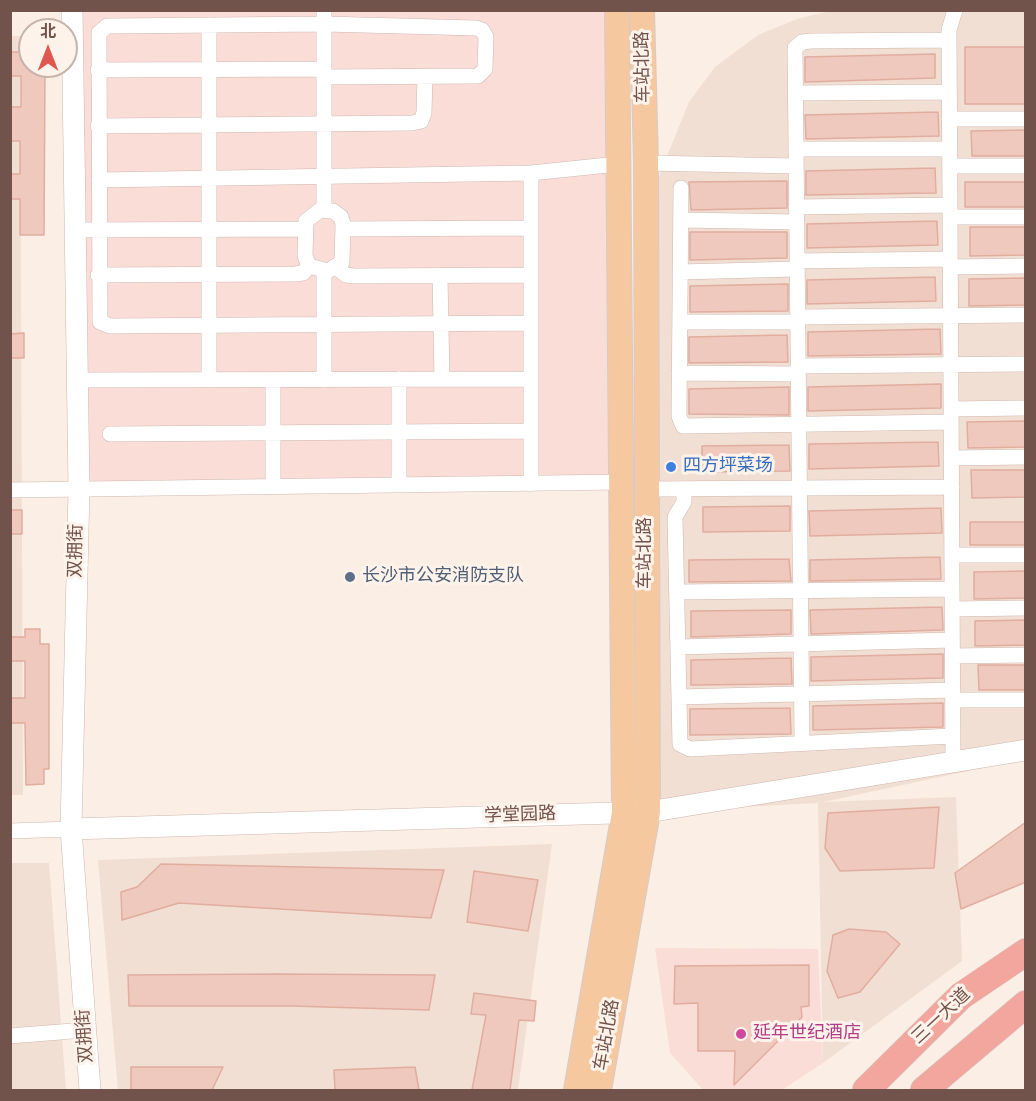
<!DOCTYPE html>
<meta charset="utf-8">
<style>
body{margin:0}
#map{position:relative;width:1036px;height:1101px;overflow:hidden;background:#fbeee4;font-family:"Source Sans 3","Noto Sans SC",sans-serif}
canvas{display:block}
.frame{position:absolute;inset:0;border:12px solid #72534b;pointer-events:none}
.north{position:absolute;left:18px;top:18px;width:60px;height:60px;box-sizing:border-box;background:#fef3ea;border:2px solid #c6b3aa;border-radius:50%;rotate:0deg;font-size:16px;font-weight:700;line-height:24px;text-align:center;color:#72534b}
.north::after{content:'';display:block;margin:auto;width:21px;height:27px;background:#de5850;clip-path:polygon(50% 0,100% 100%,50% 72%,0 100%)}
</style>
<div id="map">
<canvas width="1036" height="1101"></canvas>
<div class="frame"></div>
<div class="north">北</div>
</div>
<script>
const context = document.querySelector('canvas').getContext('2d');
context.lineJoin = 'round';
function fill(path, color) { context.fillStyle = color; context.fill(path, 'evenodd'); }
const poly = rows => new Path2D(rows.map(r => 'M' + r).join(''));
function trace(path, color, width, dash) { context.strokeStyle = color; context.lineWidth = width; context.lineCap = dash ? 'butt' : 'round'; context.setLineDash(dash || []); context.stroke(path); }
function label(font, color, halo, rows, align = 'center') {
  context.font = font + ' "Source Sans 3","Noto Sans SC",sans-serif'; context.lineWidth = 6; context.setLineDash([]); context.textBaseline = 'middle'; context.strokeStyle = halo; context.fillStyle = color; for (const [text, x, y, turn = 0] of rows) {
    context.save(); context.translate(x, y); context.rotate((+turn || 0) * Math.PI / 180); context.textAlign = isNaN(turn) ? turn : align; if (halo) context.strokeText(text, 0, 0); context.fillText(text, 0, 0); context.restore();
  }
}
fill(poly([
 [835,10,1025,11,1025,759,823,802,956,797,962,961,823,1063,818,803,648,812,657,181,689,102,715,67,758,35,797,19],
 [10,36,20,36,23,795,11,795],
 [552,844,518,1090,118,1090,98,860],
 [10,863,49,863,66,1090,11,1090]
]), '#f2dfd3');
fill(poly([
 [72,11,617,11,623,482,79,489],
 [655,948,818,949,823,1063,782,1090,703,1090,670,1053]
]), '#fbddd8');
const building = poly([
 [965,47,1026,47,1026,104,965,104,965,47],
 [10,52,29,52,29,65,45,66,44,235,20,235,20,199,10,199,10,174,20,174,20,141,10,141,10,107,21,107,21,76,10,76,10,52],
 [935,54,935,78,805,82,805,57,935,54],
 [938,112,939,136,806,139,805,115,938,112],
 [1026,130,1026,156,972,156,971,131,1026,130],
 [935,168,936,193,806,195,806,171,935,168],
 [787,181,787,208,691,210,689,182,787,181],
 [965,182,1026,182,1026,207,965,207,965,182],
 [937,221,938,245,807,248,807,224,937,221],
 [970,227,1026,227,1026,255,970,256,970,227],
 [690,232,787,232,787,258,690,260,690,232],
 [935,277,936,301,807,304,807,280,935,277],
 [1026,278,1026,305,969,306,969,279,1026,278],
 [788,284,788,311,690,312,690,286,788,284],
 [940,329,941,354,808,356,808,332,940,329],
 [24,333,24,358,10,358,10,334,24,333],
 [787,335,788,362,689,363,689,337,787,335],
 [941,384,941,408,808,411,808,387,941,384],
 [789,387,789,415,689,414,689,389,789,387],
 [1026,421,1026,447,968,448,967,422,1026,421],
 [938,442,939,466,809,469,809,444,938,442],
 [789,445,790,471,702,472,702,446,789,445],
 [971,470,1026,470,1026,497,972,498,971,470],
 [790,506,790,531,703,532,703,507,790,506],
 [941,508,942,533,810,536,809,511,941,508],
 [10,510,22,510,22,534,10,534,10,510],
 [970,522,1026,522,1026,545,970,545,970,522],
 [940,557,941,579,810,581,810,560,940,557],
 [789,559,791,581,689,582,689,560,789,559],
 [1026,571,1026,598,974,599,974,572,1026,571],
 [942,607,943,630,811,634,810,610,942,607],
 [791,610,791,634,691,637,691,611,791,610],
 [1026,620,1026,645,975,646,975,621,1026,620],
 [25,629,40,629,40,644,49,644,49,769,44,769,44,784,26,785,25,723,10,723,10,698,25,698,25,661,10,661,10,637,25,637,25,629],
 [943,654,943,678,811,681,811,657,943,654],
 [791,658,792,684,691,685,691,660,791,658],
 [978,665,1026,665,1026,690,979,690,978,665],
 [943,703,943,727,813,730,813,706,943,703],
 [790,708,791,734,690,735,690,709,790,708],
 [939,807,934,868,840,871,825,848,828,813,939,807],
 [1026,822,1026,882,961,909,955,873,1026,822],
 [161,864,444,870,431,918,179,903,122,920,121,892,137,887,161,864],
 [474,871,538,880,528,931,467,922,474,871],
 [849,929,886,932,900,944,860,992,838,998,827,971,833,935,849,929],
 [809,965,809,1006,801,1007,802,1017,734,1085,735,1051,698,1051,698,1003,674,1004,675,966,809,965],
 [278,974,435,975,429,1010,291,1006,129,1006,128,975,278,974],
 [474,993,536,1001,534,1021,519,1020,510,1090,472,1090,486,1015,471,1014,474,993],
 [131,1067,223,1067,212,1090,131,1090,131,1067],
 [415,1067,419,1090,335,1090,334,1070,415,1067]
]);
fill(building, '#efc9bd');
trace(building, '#e0ad9f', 1.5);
const street = poly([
 [324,10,324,210],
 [209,25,209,380],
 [98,70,324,69],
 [324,77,478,76,485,69,486,37,482,30,476,28,324,24,113,26,107,26,99,33,100,322,110,326,531,323],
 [795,93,949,92],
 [949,119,1026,119],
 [98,126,412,123,421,121,424,113,425,77],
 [796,149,950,149],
 [646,163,796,166],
 [950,166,1026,166],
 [531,173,531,484],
 [99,180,531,173,618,164],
 [681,188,679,416,683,426,951,422],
 [796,207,950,205],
 [320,210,333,211,341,217,343,224,342,262,328,271,309,266,305,256,306,221,320,210],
 [950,217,1026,217],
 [681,220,797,222],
 [343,229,531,228],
 [75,230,305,229],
 [797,261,950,259],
 [950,267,1026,266],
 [337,268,346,275,354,276,531,275],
 [680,272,797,269],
 [98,275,295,274,303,273,309,266],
 [440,276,442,379],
 [798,317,1026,315],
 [680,322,798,322],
 [798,366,1026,364],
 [679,373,798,374],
 [399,379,399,485],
 [77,380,531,379],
 [273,380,273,487],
 [324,380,324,271],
 [951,409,1026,408],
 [110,434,531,431],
 [951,458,1026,457],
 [646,489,952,487],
 [684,489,684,502,675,517,680,744,690,749,953,736],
 [10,490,623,482],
 [952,555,1026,555],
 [677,592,952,589],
 [952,609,1026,608],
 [678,647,952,640],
 [952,656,1026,655],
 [679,697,953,690],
 [953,700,1026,700],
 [802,738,795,48,802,42,811,41,949,40],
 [953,762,949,30,955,10],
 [10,831,71,829],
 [10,1036,85,1030]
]);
const secondary = poly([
 [72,10,79,489,71,829,90,1090],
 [71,829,648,812,1026,750]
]);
const primary = poly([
 [576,1090,624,813,617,10],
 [599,1090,648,812,646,163,642,10]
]);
const highway = poly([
 [866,1090,961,996,1026,952],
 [924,1090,1026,1004]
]);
trace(street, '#ceb7ae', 16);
trace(secondary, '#d0b6ac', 22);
trace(primary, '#d5cbc9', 26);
trace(highway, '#d5cbc9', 28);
trace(street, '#fff', 15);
trace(secondary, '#fff', 21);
trace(primary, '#f6c8a0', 24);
trace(highway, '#f2a69e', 27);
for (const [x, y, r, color] of [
 [671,467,6,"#3f7fe0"],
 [350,577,6,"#5c6f8a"],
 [741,1034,6,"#d1479c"]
]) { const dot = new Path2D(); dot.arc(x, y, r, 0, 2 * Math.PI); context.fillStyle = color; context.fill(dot); trace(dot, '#fef3ea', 2); }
label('18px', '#72534b', '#fef3ea', [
 ["车站北路",644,67,-91],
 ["双拥街",77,551,-89],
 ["车站北路",646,553,-90],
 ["学堂园路",520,816,-2],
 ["三一大道",942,1017,-43],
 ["车站北路",608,1035,-80],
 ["双拥街",86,1036,-94]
]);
label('18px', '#366cbe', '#fef3ea', [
 ["四方坪菜场",683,467]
], 'left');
label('18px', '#4e5e75', '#fef3ea', [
 ["长沙市公安消防支队",362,577]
], 'left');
label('18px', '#b23c85', '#fef3ea', [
 ["延年世纪酒店",753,1034]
], 'left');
</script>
